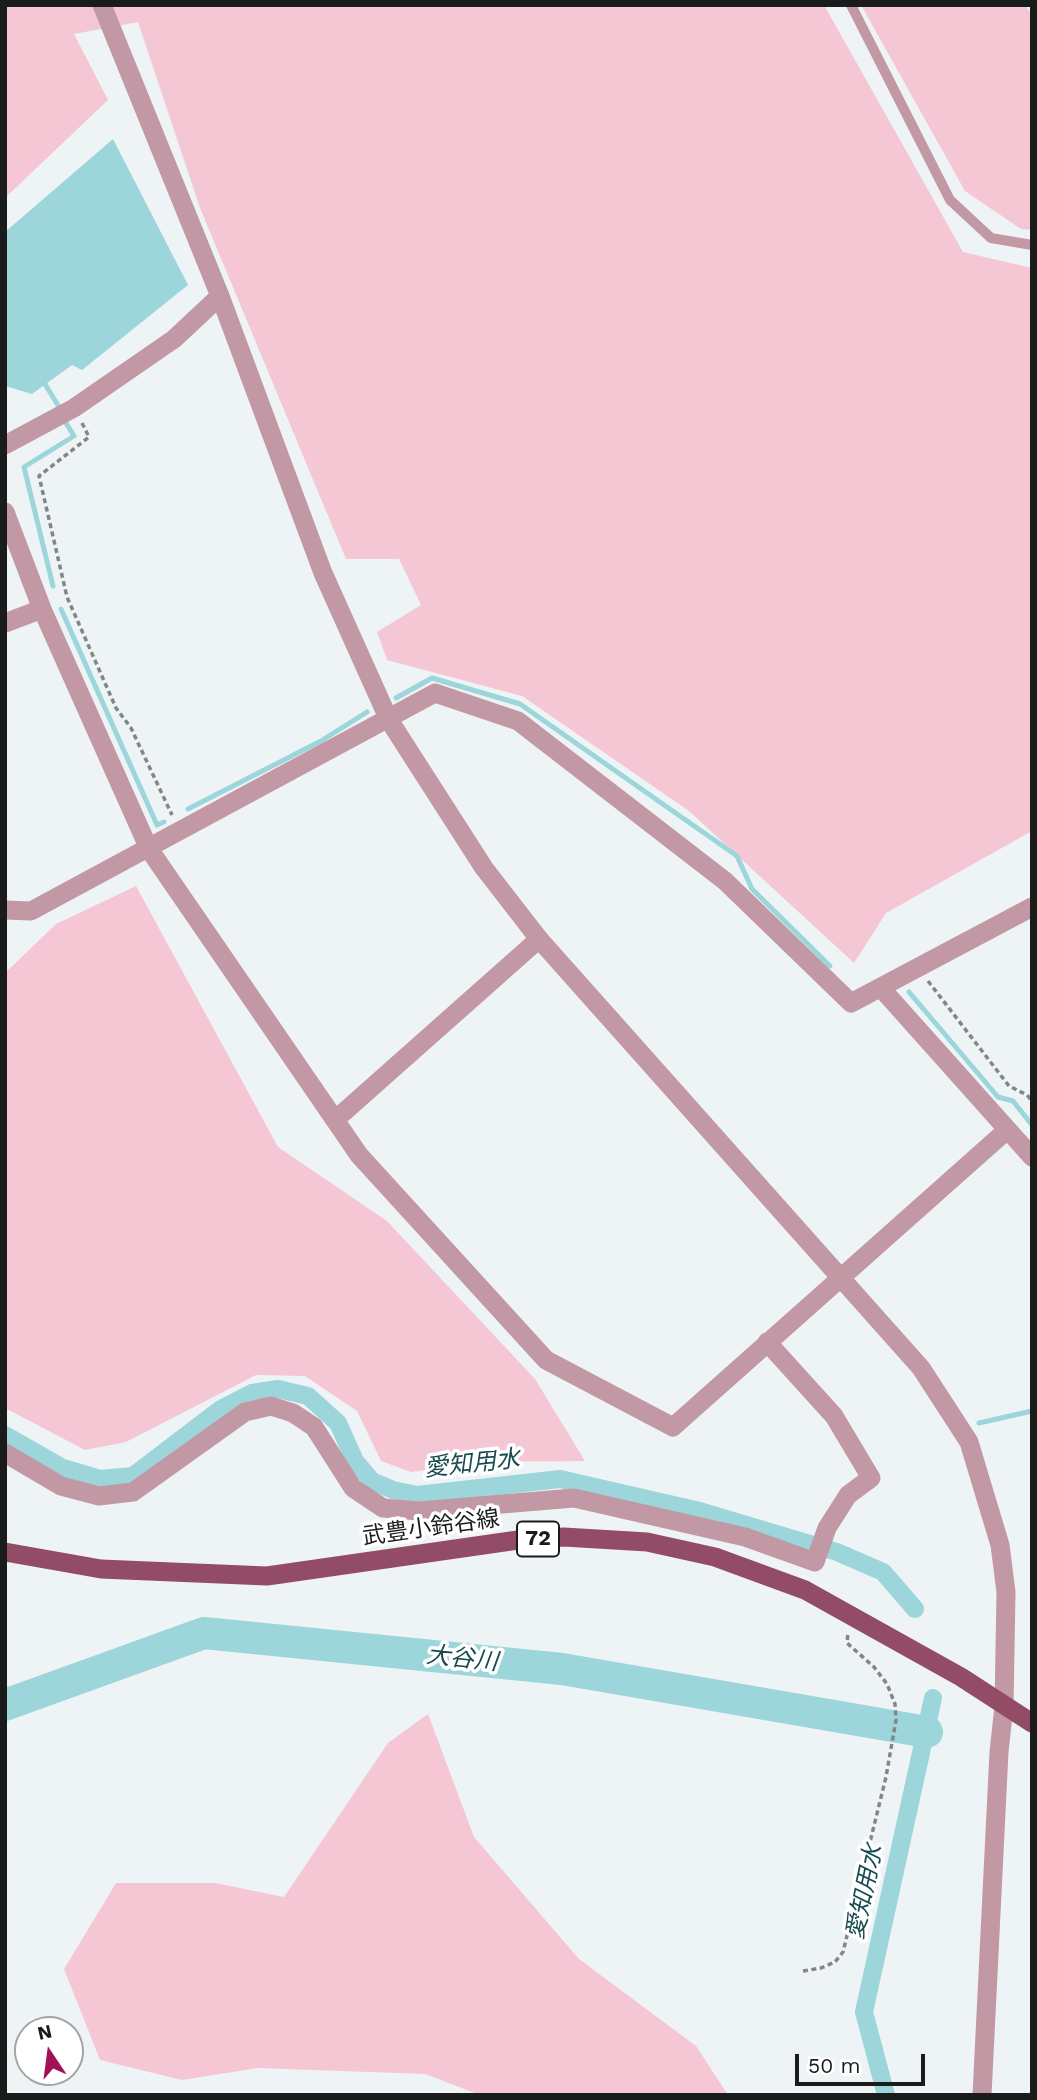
<!DOCTYPE html>
<meta charset="utf-8">
<style>
body{margin:0}
#map{position:relative;width:1037px;height:2100px;overflow:hidden;background:#eef4f5;font-family:"Work Sans",sans-serif}
canvas{display:block}
.frame{position:absolute;inset:0;border:7px solid #1a1c1c;pointer-events:none}
.north{position:absolute;left:14px;top:2016px;width:70px;height:70px;box-sizing:border-box;background:#fff;border:2px solid #a3a4a4;border-radius:50%;rotate:347deg;font-size:19px;font-weight:700;line-height:28px;text-align:center;color:#1a1c1c}
.north::after{content:'';display:block;margin:auto;width:24px;height:32px;background:#a11259;clip-path:polygon(50% 0,100% 100%,50% 72%,0 100%)}
.scale{position:absolute;left:795px;top:2054px;width:130px;height:32px;box-sizing:border-box;border:4px solid #1a1c1c;border-top:0;padding-left:9px;font-size:21px;line-height:24px;white-space:nowrap;color:#1a1c1c;-webkit-text-stroke:5px #fff;paint-order:stroke}
</style>
<div id="map">
<canvas width="1037" height="2100"></canvas>
<div class="frame"></div>
<div class="north">N</div>
<div class="scale">50 m</div>
</div>
<script>
const context = document.querySelector('canvas').getContext('2d');
context.lineJoin = 'round';
function fill(path, color) { context.fillStyle = color; context.fill(path, 'evenodd'); }
const poly = rows => new Path2D(rows.map(r => 'M' + r).join(''));
function trace(path, color, width, dash) { context.strokeStyle = color; context.lineWidth = width; context.lineCap = dash ? 'butt' : 'round'; context.setLineDash(dash || []); context.stroke(path); }
function label(font, color, halo, rows, align = 'center') {
  context.font = font + ' "Work Sans","Noto Sans JP",sans-serif'; context.lineWidth = 7; context.setLineDash([]); context.textBaseline = 'middle'; context.strokeStyle = halo; context.fillStyle = color; for (const [text, x, y, turn = 0] of rows) {
    context.save(); context.translate(x, y); context.rotate((+turn || 0) * Math.PI / 180); context.textAlign = isNaN(turn) ? turn : align; if (halo) context.strokeText(text, 0, 0); context.fillText(text, 0, 0); context.restore();
  }
}
fill(poly([
 [5,5,824,5,963,252,1032,268,1032,831,886,913,854,963,689,811,522,696,387,660,377,632,421,605,399,559,346,559,200,208,138,22,74,34,108,100,5,198],
 [861,5,1026,5,1032,17,1032,230,1021,229,965,191],
 [136,886,278,1147,387,1221,535,1379,585,1461,480,1462,411,1472,381,1461,357,1411,305,1376,256,1375,126,1442,85,1450,5,1408,5,973,56,924],
 [428,1714,474,1837,579,1959,696,2046,728,2095,480,2095,425,2074,258,2068,182,2080,100,2060,64,1969,116,1883,215,1883,284,1897,388,1743]
]), '#f5c6d4');
fill(poly([
 [113,139,188,285,82,370,72,365,32,394,5,386,5,232]
]), '#9cd5da');
trace(poly([
 [45,384,59,407],
 [53,586,24,467,74,436,66,423],
 [61,609,157,825,164,822],
 [396,698,432,678,520,704,737,856,752,889,830,966],
 [188,809,321,741,367,712],
 [909,992,998,1097,1013,1101,1032,1125],
 [979,1423,1032,1411]
]), '#9cd5da', 5);
trace(poly([
 [5,1435,63,1468,100,1479,133,1476,221,1409,252,1393,278,1389,308,1396,338,1423,355,1461,372,1481,393,1490,417,1495,560,1479,700,1511,837,1552,883,1572,915,1609],
 [886,2095,864,2012,933,1698]
]), '#9cd5da', 18);
trace(poly([
 [5,1705,204,1633,562,1669,927,1732]
]), '#9cd5da', 32);
trace(poly([
 [82,423,89,437,39,476,67,597,116,708,131,728,172,815],
 [928,981,1009,1086,1027,1095,1032,1101],
 [803,1971,821,1968,835,1962,843,1952,886,1777,896,1720,895,1704,887,1684,874,1667,847,1643,848,1632]
]), '#828686', 3.5, [5, 3.5]);
trace(poly([
 [851,5,950,200,991,238,1032,245]
]), '#c398a5', 10);
trace(poly([
 [5,445,74,408,174,339,220,296],
 [5,512,42,609,149,849,359,1155,546,1360,673,1427,1007,1130],
 [5,623,42,609],
 [5,910,31,911,435,693,518,721,725,881,851,1003,1032,907],
 [881,988,1032,1157],
 [335,1120,539,939],
 [5,1453,61,1486,99,1496,133,1492,245,1412,271,1406,293,1413,314,1427,353,1488,383,1508,419,1511,574,1498,745,1537,815,1562,827,1528,848,1495,871,1478,834,1416,767,1342]
]), '#c398a5', 19);
trace(poly([
 [102,5,220,296,323,573,389,720,484,868,539,939,921,1368,969,1442,1000,1545,1006,1592,1004,1706,999,1752,982,2095]
]), '#c398a5', 19);
trace(poly([
 [5,1552,101,1569,267,1576,518,1540,564,1537,647,1542,715,1557,805,1590,961,1677,1032,1723]
]), '#934c65', 19);
for (const [x, y, w] of [
 [538,1539,42]
]) { const box = new Path2D(); box.roundRect(x - w / 2, y - 17.5, w, 35, 5); context.fillStyle = '#fff'; context.fill(box); trace(box, '#1a1c1c', 2); }
label('bold 21px', '#1a1c1c', null, [
 ["72",538,1539]
]);
label('23px', '#1a1c1c', '#fff', [
 ["武豊小鈴谷線",431,1528,-8]
]);
label('italic 24px', '#184a4f', '#fff', [
 ["愛知用水",472,1464,-6],
 ["大谷川",462,1659,6],
 ["愛知用水",865,1892,-78]
]);
</script>
